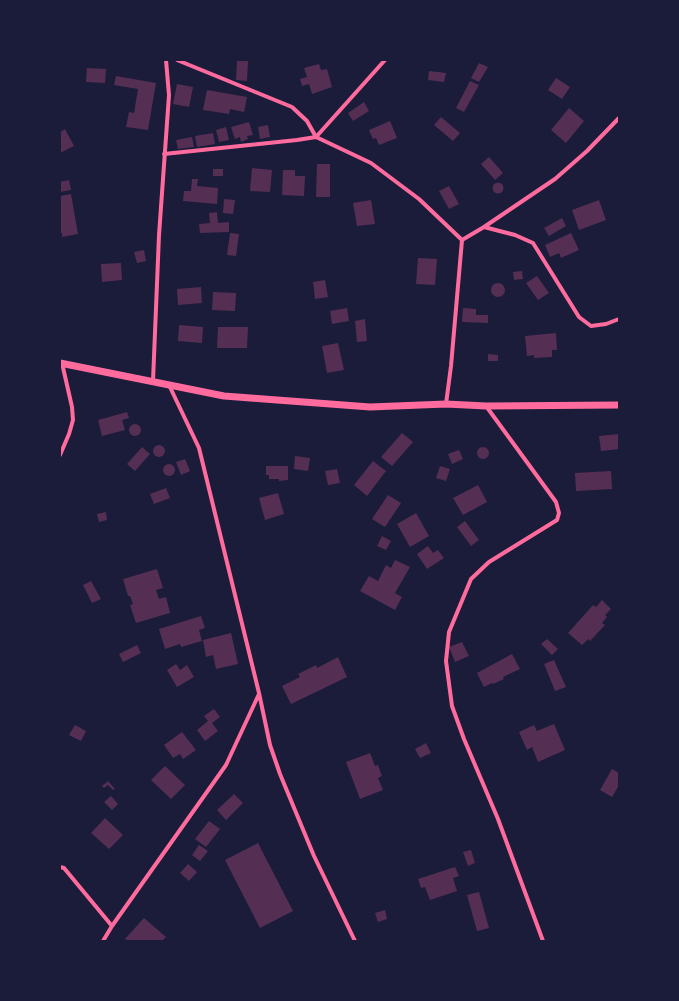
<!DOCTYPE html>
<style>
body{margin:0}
#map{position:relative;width:679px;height:1001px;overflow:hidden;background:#1b1b3a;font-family:"Fira Sans",sans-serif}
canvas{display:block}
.frame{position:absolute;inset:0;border:61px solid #1b1b3a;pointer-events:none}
</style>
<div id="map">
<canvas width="679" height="1001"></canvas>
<div class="frame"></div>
</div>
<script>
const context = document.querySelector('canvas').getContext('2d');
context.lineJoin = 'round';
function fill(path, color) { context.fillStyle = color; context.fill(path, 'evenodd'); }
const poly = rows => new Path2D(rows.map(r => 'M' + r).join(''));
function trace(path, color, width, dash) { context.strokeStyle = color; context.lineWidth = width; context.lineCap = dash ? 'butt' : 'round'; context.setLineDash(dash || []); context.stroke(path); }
fill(poly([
 [237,61,248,61,247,81,236,80],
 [479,63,488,67,479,82,471,78],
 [319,64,321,70,327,69,332,87,312,94,309,84,302,86,300,79,307,77,304,68],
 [87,68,106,69,105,83,86,82],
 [429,71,446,73,444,82,428,80],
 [116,76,156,83,148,130,126,127,129,112,134,113,138,89,114,85],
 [556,78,570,87,562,99,548,90],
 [470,81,479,85,464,112,456,108],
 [177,84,193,87,189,107,173,104],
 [207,90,247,97,244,112,230,109,229,114,203,110],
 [364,102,369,111,353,121,348,113],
 [569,108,584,121,566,143,551,130],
 [441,117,460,133,453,141,434,125],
 [390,121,397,138,379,145,376,138,373,139,369,130],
 [249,122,253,135,247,136,248,139,241,142,240,137,235,139,231,127],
 [268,125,270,137,260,139,258,127],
 [226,127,229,140,219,142,216,130],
 [65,129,74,146,60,153,60,132],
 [213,133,215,144,197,147,195,136],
 [192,137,194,147,178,149,176,140],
 [489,157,503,173,495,180,481,164],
 [317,164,330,164,330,197,316,197],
 [252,168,272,170,270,192,250,191],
 [213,169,223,169,223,176,213,176],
 [283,170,295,170,295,176,305,176,304,196,282,195],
 [192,179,198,179,197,186,218,188,217,204,183,201,184,191,191,191],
 [69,180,71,190,60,192,60,182],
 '492.5 188a5.5 5.5 0 1 1 11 0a5.5 5.5 0 1 1-11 0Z',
 [449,186,459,204,449,209,439,191],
 [71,194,78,234,62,237,62,233,60,233,60,196],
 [224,199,235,200,233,214,223,213],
 [371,200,375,224,357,226,353,203],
 [599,200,606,220,579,230,572,210],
 [217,212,218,223,229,222,229,232,200,233,199,224,210,223,209,213],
 [562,218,566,226,549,236,544,228],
 [230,233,239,234,236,256,227,255],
 [571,233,579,250,561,258,559,253,550,257,545,245],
 [144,250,146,261,137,263,134,252],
 [418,258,437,259,435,285,416,284],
 [121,263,122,280,102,282,101,264],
 [522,271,523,279,514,280,513,272],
 [537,276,549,293,538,300,526,283],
 [325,280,328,297,315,299,313,282],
 '491 290a7 7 0 1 1 14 0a7 7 0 1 1-14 0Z',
 [201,287,202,303,178,305,177,289],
 [213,292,236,293,235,311,212,310],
 [347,308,349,321,332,324,330,311],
 [463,308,476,309,476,315,488,315,488,323,462,322],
 [365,319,367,341,357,342,355,321],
 [179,325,203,327,202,343,178,341],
 [218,327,248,327,247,348,217,348],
 [556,333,557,350,552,350,552,357,534,358,534,355,527,356,525,336],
 [338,343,344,370,327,373,322,346],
 [488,354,498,355,498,361,488,361],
 [127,412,129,418,122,420,125,430,102,436,98,420],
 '129 430a6 6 0 1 1 12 0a6 6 0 1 1-12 0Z',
 [402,433,413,442,392,466,381,457],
 [619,434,619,449,601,451,599,436],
 '153 451a6 6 0 1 1 12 0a6 6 0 1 1-12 0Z',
 '477 453a6 6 0 1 1 12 0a6 6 0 1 1-12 0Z',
 [142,447,150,454,135,471,127,464],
 [459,450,463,459,452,464,448,454],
 [295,456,310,458,308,471,294,469],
 [185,459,190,471,181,475,176,462],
 [373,461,386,471,367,496,354,485],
 '163 470a6 6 0 1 1 12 0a6 6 0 1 1-12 0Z',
 [266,466,288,466,288,480,279,481,279,479,269,479,269,475,266,475],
 [440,466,450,469,446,481,436,478],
 [337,469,340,483,328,485,325,471],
 [611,471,612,489,576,491,575,473],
 [478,485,487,502,463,515,453,498],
 [166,488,170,498,154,504,150,494],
 [278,493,284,514,265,520,259,498],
 [388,495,401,503,385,527,372,519],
 [106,512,107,520,99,522,97,514],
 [416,513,429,536,410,547,397,524],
 [465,521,479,540,471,546,457,527],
 [382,536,391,541,386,550,377,546],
 [428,546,433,553,438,550,444,558,427,569,417,554],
 [395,560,410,567,395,593,402,597,395,610,360,591,369,576,378,581,386,565,391,568],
 [157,569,163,588,156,590,159,599,166,597,170,613,136,623,130,605,133,604,130,596,128,596,123,579],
 [91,581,101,599,92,603,83,585],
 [602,600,611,609,605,615,607,617,602,623,605,625,590,641,588,639,582,645,568,633,593,605,596,607],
 [201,616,205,628,199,630,202,641,181,647,180,644,165,649,159,629],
 [231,633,238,664,216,669,213,655,206,657,203,640],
 [547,639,558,649,552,655,541,644],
 [462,642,469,656,455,662,449,647],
 [137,645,141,653,123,662,119,654],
 [512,654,520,669,503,677,504,679,493,684,492,683,484,687,477,673],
 [338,657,347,677,291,704,282,686,300,677,298,674,316,665,317,668],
 [554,660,566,687,555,691,544,664],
 [176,664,180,670,187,665,194,677,177,687,167,670],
 [214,709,220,717,212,723,218,731,205,741,197,730,208,721,204,716],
 [554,724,565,750,538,762,532,747,527,750,519,732,534,725,537,731],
 [75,725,86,731,81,741,69,735],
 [182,732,196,750,183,759,180,754,173,758,164,745],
 [426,743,431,753,420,758,415,749],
 [370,753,375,766,378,765,382,776,378,778,383,790,360,799,346,762],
 [165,766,185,785,171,799,151,780],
 [612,769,619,773,619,785,612,797,600,790],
 [108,781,115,789,113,790,108,785,104,788,102,786],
 [234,794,243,803,226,820,217,810],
 [111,796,118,804,112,810,104,802],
 [105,818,123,835,109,849,91,833],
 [209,821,220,829,206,847,195,839],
 [258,843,293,911,260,928,225,860],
 [199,845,208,851,200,861,192,855],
 [471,850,475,863,468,866,463,852],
 [188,864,197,872,189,881,180,873],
 [455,867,459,876,453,878,457,891,430,900,425,887,421,888,418,879],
 [479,892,489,928,477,931,467,895],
 [385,910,387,919,378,922,375,913],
 [144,918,166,937,162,941,128,941,125,939]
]), '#542f53');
trace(poly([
 [177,60,292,107,307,121,316,137,385,60],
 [164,154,297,140,316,137,371,163,419,199,462,240,451,366,446,404],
 [484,227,515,235,533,243,579,317,591,326,606,324,619,319],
 [462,240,484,227,555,179,587,151,619,118],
 [153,381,159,235,169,95,166,60],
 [169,385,199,448,259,693,270,745,280,774,314,856,355,941],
 [486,406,556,502,559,513,557,520,489,562,471,579,449,632,446,661,452,706,464,739,498,819,543,941],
 [60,455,69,434,73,420,72,407,62,363],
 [60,867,64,868,112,926],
 [103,941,112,926,226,765,259,694]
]), '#ff6b9d', 4);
trace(poly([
 [60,363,224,396,370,407,446,404,486,406,619,405]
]), '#ff6b9d', 7);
</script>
